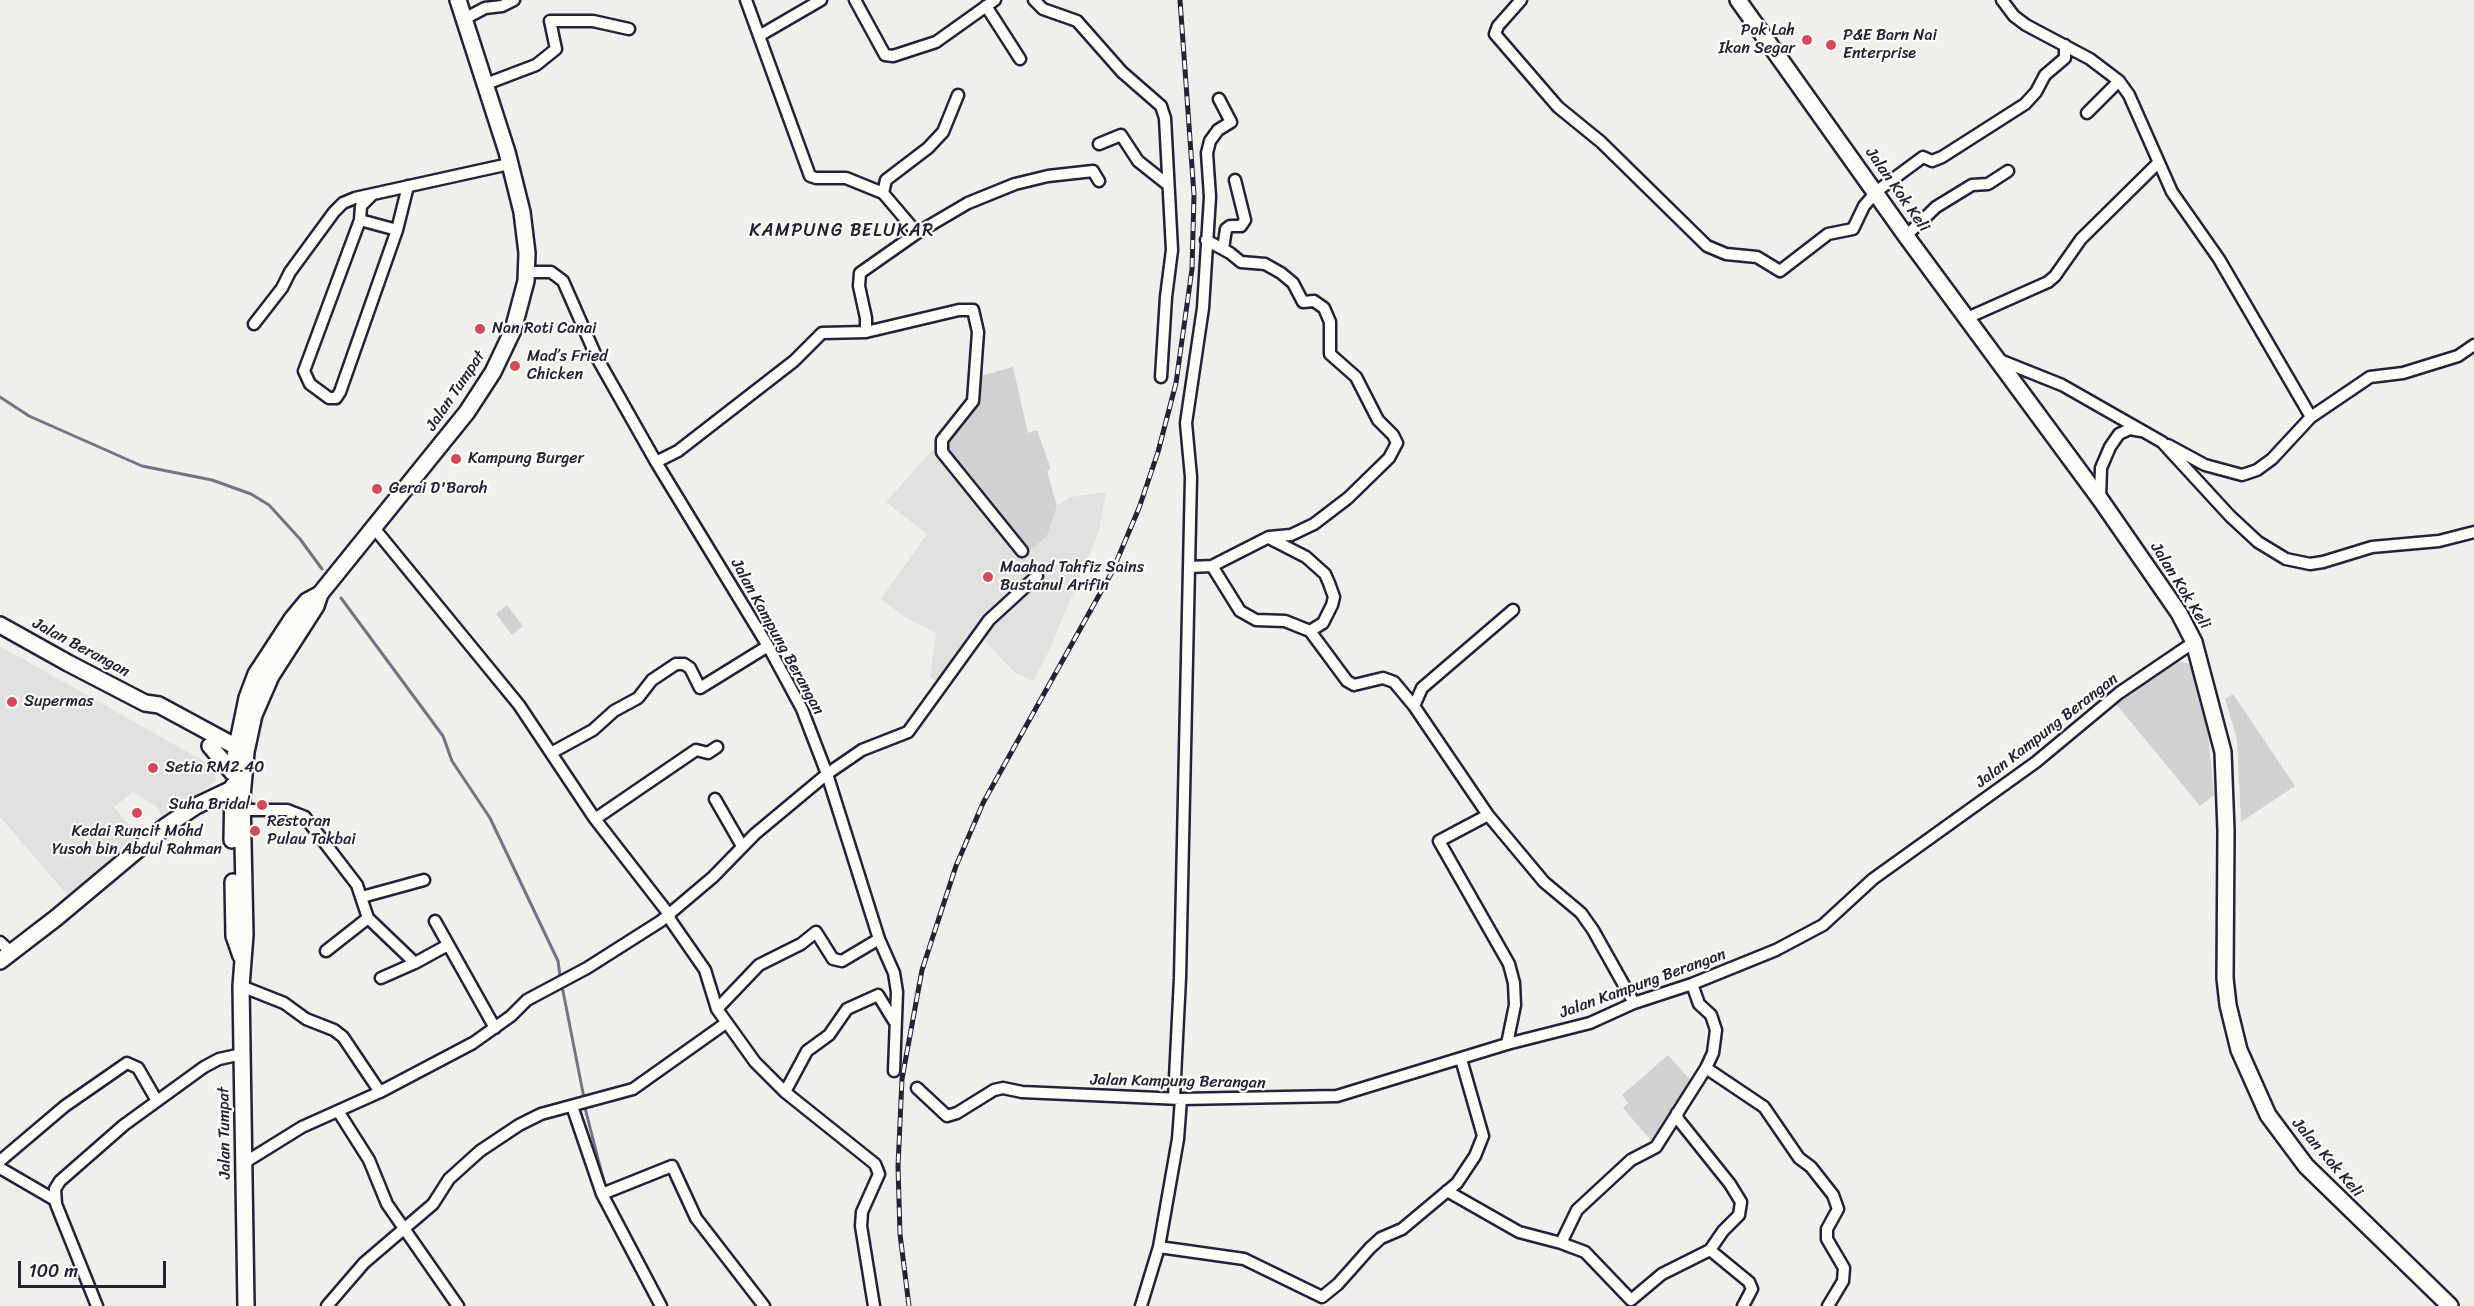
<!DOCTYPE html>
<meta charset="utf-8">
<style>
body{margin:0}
#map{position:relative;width:2474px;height:1306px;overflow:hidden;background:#f0efec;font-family:Sriracha,sans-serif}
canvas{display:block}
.scale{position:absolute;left:18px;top:1261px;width:148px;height:27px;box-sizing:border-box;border:3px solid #22223b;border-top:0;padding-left:8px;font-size:18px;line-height:21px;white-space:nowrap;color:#22223b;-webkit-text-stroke:4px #fdfcf7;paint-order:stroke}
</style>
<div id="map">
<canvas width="2474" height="1306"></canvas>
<div class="scale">100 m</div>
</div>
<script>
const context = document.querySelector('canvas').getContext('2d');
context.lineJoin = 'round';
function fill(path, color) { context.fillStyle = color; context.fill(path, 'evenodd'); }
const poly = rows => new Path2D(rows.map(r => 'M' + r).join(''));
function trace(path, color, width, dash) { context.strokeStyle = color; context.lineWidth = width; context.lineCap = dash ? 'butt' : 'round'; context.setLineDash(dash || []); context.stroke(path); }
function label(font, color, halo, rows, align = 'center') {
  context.font = font + ' Sriracha,sans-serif'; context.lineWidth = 4.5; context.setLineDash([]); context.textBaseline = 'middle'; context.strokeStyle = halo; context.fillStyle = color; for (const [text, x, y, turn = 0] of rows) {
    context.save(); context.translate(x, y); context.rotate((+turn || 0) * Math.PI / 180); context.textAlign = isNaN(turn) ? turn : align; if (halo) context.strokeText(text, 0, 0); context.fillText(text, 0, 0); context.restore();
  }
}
fill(poly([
 [935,447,1021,555,1047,536,1057,506,1071,497,1106,492,1099,531,1048,653,1033,681,1015,673,977,632,938,682,930,677,936,633,906,618,881,599,927,534,886,502],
 [0,646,214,767,216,781,162,818,157,807,133,792,114,807,142,840,70,898,0,817]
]), '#e0e0df');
fill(poly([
 [1013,367,1028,433,1037,430,1051,469,1047,471,1057,506,1047,536,1029,551,1021,555,934,446,934,441,969,401,970,379],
 [507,605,523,626,512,635,496,614],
 [2178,661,2190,664,2208,734,2214,795,2200,806,2116,704],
 [2233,694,2295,786,2241,822,2237,739,2225,699],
 [1668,1055,1693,1083,1654,1144,1623,1108,1628,1103,1622,1095]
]), '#d2d1d1');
trace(poly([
 [0,397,29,416,142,466,212,480,251,494,269,505,300,539,322,569],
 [341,598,443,736,452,761,490,818,558,961,560,976],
 [562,986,584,1098],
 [585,1108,604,1182],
 [611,1198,618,1214]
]), '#737381', 3);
const street = poly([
 [746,0,810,176,816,178,846,178,883,193,917,233],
 [855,0,885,55,893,56,936,42,995,0],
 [1034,0,1043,9,1077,21,1122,72,1161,106,1165,118,1172,250,1166,297,1161,377],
 [1521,0,1498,26,1495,34,1558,107,1601,142,1707,246,1726,254,1757,257,1780,271,1828,234,1853,229,1864,206,1877,191,1923,157,1932,161,1942,157,2025,104,2036,92,2045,75,2065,58,2065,45],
 [2002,0,2014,16,2026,25,2090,59,2119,81,2129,95,2172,192,2219,259,2311,417],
 [986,6,1020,59],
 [464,19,485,8,502,6,514,0],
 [759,36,821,0],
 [486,84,536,65,556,49,550,21,593,21,629,29],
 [2087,113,2119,81],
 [1099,144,1121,135,1138,161,1167,184],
 [883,193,886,180,928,148,943,132,958,95],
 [372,195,361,206,360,220,304,371,310,384,329,398,336,398,340,392,397,230,408,186],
 [360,220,397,230],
 [1906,236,1936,207,1972,185,1988,184,2008,171],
 [1223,249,1226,229,1230,226,1241,226,1245,220,1235,180],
 [527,272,551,272,563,281,596,356,656,462,768,646,802,709,827,774,879,939,894,973,897,992,894,1071],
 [1967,318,2048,282,2055,276,2081,239,2157,164],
 [254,324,282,288,290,272,334,212,343,203,355,198,509,164],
 [866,332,866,318,859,286,860,273,917,233,968,203,1015,184,1048,176,1093,171,1099,181],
 [1997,359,2062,385,2162,442,2230,516,2258,542,2286,559,2310,564,2323,562,2372,547,2439,541,2474,532],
 [2168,445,2205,465,2242,475,2257,470,2272,459,2311,417,2370,377,2403,373,2458,356,2474,345],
 [656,462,678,451,794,361,822,333,866,332,959,310,973,310,978,332,973,401,942,440,942,452,1022,551],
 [2100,498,2101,468,2110,447,2119,434,2130,429,2141,431],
 [374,528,519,705,595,819,668,913,671,921,705,970,717,1009,755,1062,785,1092,875,1164,879,1174,862,1212,861,1226,874,1306],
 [1269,538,1306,557,1325,574,1329,583,1334,597,1332,605,1323,623,1310,631],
 [1212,566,1240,611,1256,620,1285,621,1310,631,1347,681,1354,685,1383,678,1394,682,1414,706,1488,815,1544,882,1581,913,1593,930,1634,1003],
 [1189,567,1212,566,1269,537,1291,535,1314,524,1348,498,1389,458,1397,443,1393,435,1378,420,1356,377,1330,354,1330,322,1324,308,1314,301,1303,302,1293,283,1281,273,1265,264,1241,262,1230,253,1206,240],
 [1414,706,1422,688,1513,610],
 [551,753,593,730,614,711,638,698,652,680,676,664,684,664,690,668,700,688,768,646],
 [715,799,742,846],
 [248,810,287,810,305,817,357,885,368,918,415,963,446,946],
 [1488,815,1439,841,1509,964,1514,983,1515,1005,1507,1044],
 [595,819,696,750,708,753,717,747],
 [362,897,424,880],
 [435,921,495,1028],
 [0,942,12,953],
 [326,951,368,918],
 [381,978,415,963],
 [241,986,284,1003,306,1019,334,1030,343,1037,380,1092],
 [717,1009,759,965,801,944,816,932,833,959,842,961,879,939],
 [1706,1068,1764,1107,1799,1158,1811,1167,1833,1195,1838,1209,1827,1229,1827,1239,1844,1268,1843,1281,1828,1306],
 [917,1088,947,1116,957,1113,994,1090,1003,1088,1022,1092,1181,1099,1337,1096,1507,1044,1590,1023,1634,1003,1692,984,1776,950,1823,925,1873,879,2036,762,2119,693,2194,642],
 [785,1092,807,1051,829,1035,847,1009,878,995,894,1021],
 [1174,1098,1180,978,1189,567,1191,477,1186,423,1203,308,1210,197,1207,153,1210,141,1218,130,1231,122,1219,99],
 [572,1106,602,1194,661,1306],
 [338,1111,369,1160,387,1204,458,1306],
 [1677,1113,1678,1119,1730,1184,1741,1202,1739,1215,1723,1231,1710,1250,1749,1282,1752,1289,1743,1306],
 [0,1161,65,1106,127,1063,138,1068,157,1101],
 [244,1163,302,1127,380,1092,473,1043,511,1016,527,1000,587,968,661,921,713,877,755,834,827,774,862,750,908,732,989,620,1037,576],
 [0,1168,55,1200],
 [1447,1191,1519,1232,1561,1243,1577,1210,1631,1160,1656,1147,1706,1068,1713,1053,1716,1030,1711,1015,1699,1004,1692,984],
 [602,1194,672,1166,696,1218,764,1306],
 [1561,1243,1585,1252,1631,1300,1662,1274,1710,1250],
 [1159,1247,1244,1259,1322,1297,1338,1284,1370,1248,1381,1238,1402,1229,1457,1183,1475,1156,1483,1136,1461,1059],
 [97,1306,56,1204,55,1189,60,1181,124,1125,204,1067,219,1059,242,1054],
 [327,1306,364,1263,433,1204,449,1179,480,1151,519,1125,541,1114,633,1089,726,1023],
 [1141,1306,1159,1247,1178,1139,1181,1099]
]);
const secondary = poly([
 [1738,0,1906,236,2100,499,2179,613,2194,642,2223,752,2226,831,2225,978,2228,1005,2239,1050,2268,1115,2306,1166,2450,1306],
 [0,625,68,663,145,703,159,705,244,751],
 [210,746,233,773],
 [235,756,247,698,256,674,292,619,307,601,320,594],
 [232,840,233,786],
 [233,882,234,936,241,956],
 [0,961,56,918,166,826,196,806,238,786],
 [246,1306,241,986,245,935,242,797,246,752,254,715,271,676,316,606,320,594,467,412,493,372,513,330,526,281,527,253,522,212,507,152,458,0]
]);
trace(street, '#22223b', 15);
trace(secondary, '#22223b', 20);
trace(street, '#fdfcf7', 10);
trace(secondary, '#fdfcf7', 15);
const rail = poly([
 [909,1306,900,1234,898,1166,902,1079,922,970,956,866,983,803,1112,572,1139,508,1158,452,1176,383,1192,269,1194,195,1180,0]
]);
trace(rail, '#22223b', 5);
trace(rail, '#fdfcf7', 3, [9]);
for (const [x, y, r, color] of [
 [1807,40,6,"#d1495b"],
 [1831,45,6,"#d1495b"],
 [480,329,6,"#d1495b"],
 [515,366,6,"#d1495b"],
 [456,459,6,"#d1495b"],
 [377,489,6,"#d1495b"],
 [988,577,6,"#d1495b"],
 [12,702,6,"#d1495b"],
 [153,768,6,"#d1495b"],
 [262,805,6,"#d1495b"],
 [137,813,6,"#d1495b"],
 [255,831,6,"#d1495b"]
]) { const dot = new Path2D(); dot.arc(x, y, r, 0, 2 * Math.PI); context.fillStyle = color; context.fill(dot); trace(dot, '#fdfcf7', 2); }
label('16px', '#22223b', '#fdfcf7', [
 ["Pok Lah",1795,31,"right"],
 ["Ikan Segar",1795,49,"right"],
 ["P&E Barn Nai",1843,36],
 ["Enterprise",1843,54],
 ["Nan Roti Canai",492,329],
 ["Mad’s Fried",527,357],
 ["Chicken",527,375],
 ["Kampung Burger",468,459],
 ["Gerai D'Baroh",389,489],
 ["Maahad Tahfiz Sains",1000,568],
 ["Bustanul Arifin",1000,586],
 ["Supermas",24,702],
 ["Setia RM2.40",165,768],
 ["Suha Bridal",250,805,"right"],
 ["Restoran",267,822],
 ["Pulau Takbai",267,840],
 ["Kedai Runcit Mohd",137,832,"center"],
 ["Yusoh bin Abdul Rahman",137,850,"center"]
], 'left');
label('16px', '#22223b', '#fdfcf7', [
 ["Jalan Kok Keli",1897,190,55],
 ["Jalan Tumpat",456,391,-56],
 ["Jalan Kok Keli",2180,586,58],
 ["Jalan Kampung Berangan",777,637,61],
 ["Jalan Berangan",81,648,28],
 ["Jalan Kampung Berangan",2047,731,-38],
 ["Jalan Kampung Berangan",1643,984,-20],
 ["Jalan Kampung Berangan",1178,1082,1],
 ["Jalan Tumpat",225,1133,-91],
 ["Jalan Kok Keli",2327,1158,49]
]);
context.letterSpacing = '1.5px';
label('18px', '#22223b', '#fdfcf7', [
 ["KAMPUNG BELUKAR",842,231]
]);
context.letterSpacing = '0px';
</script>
